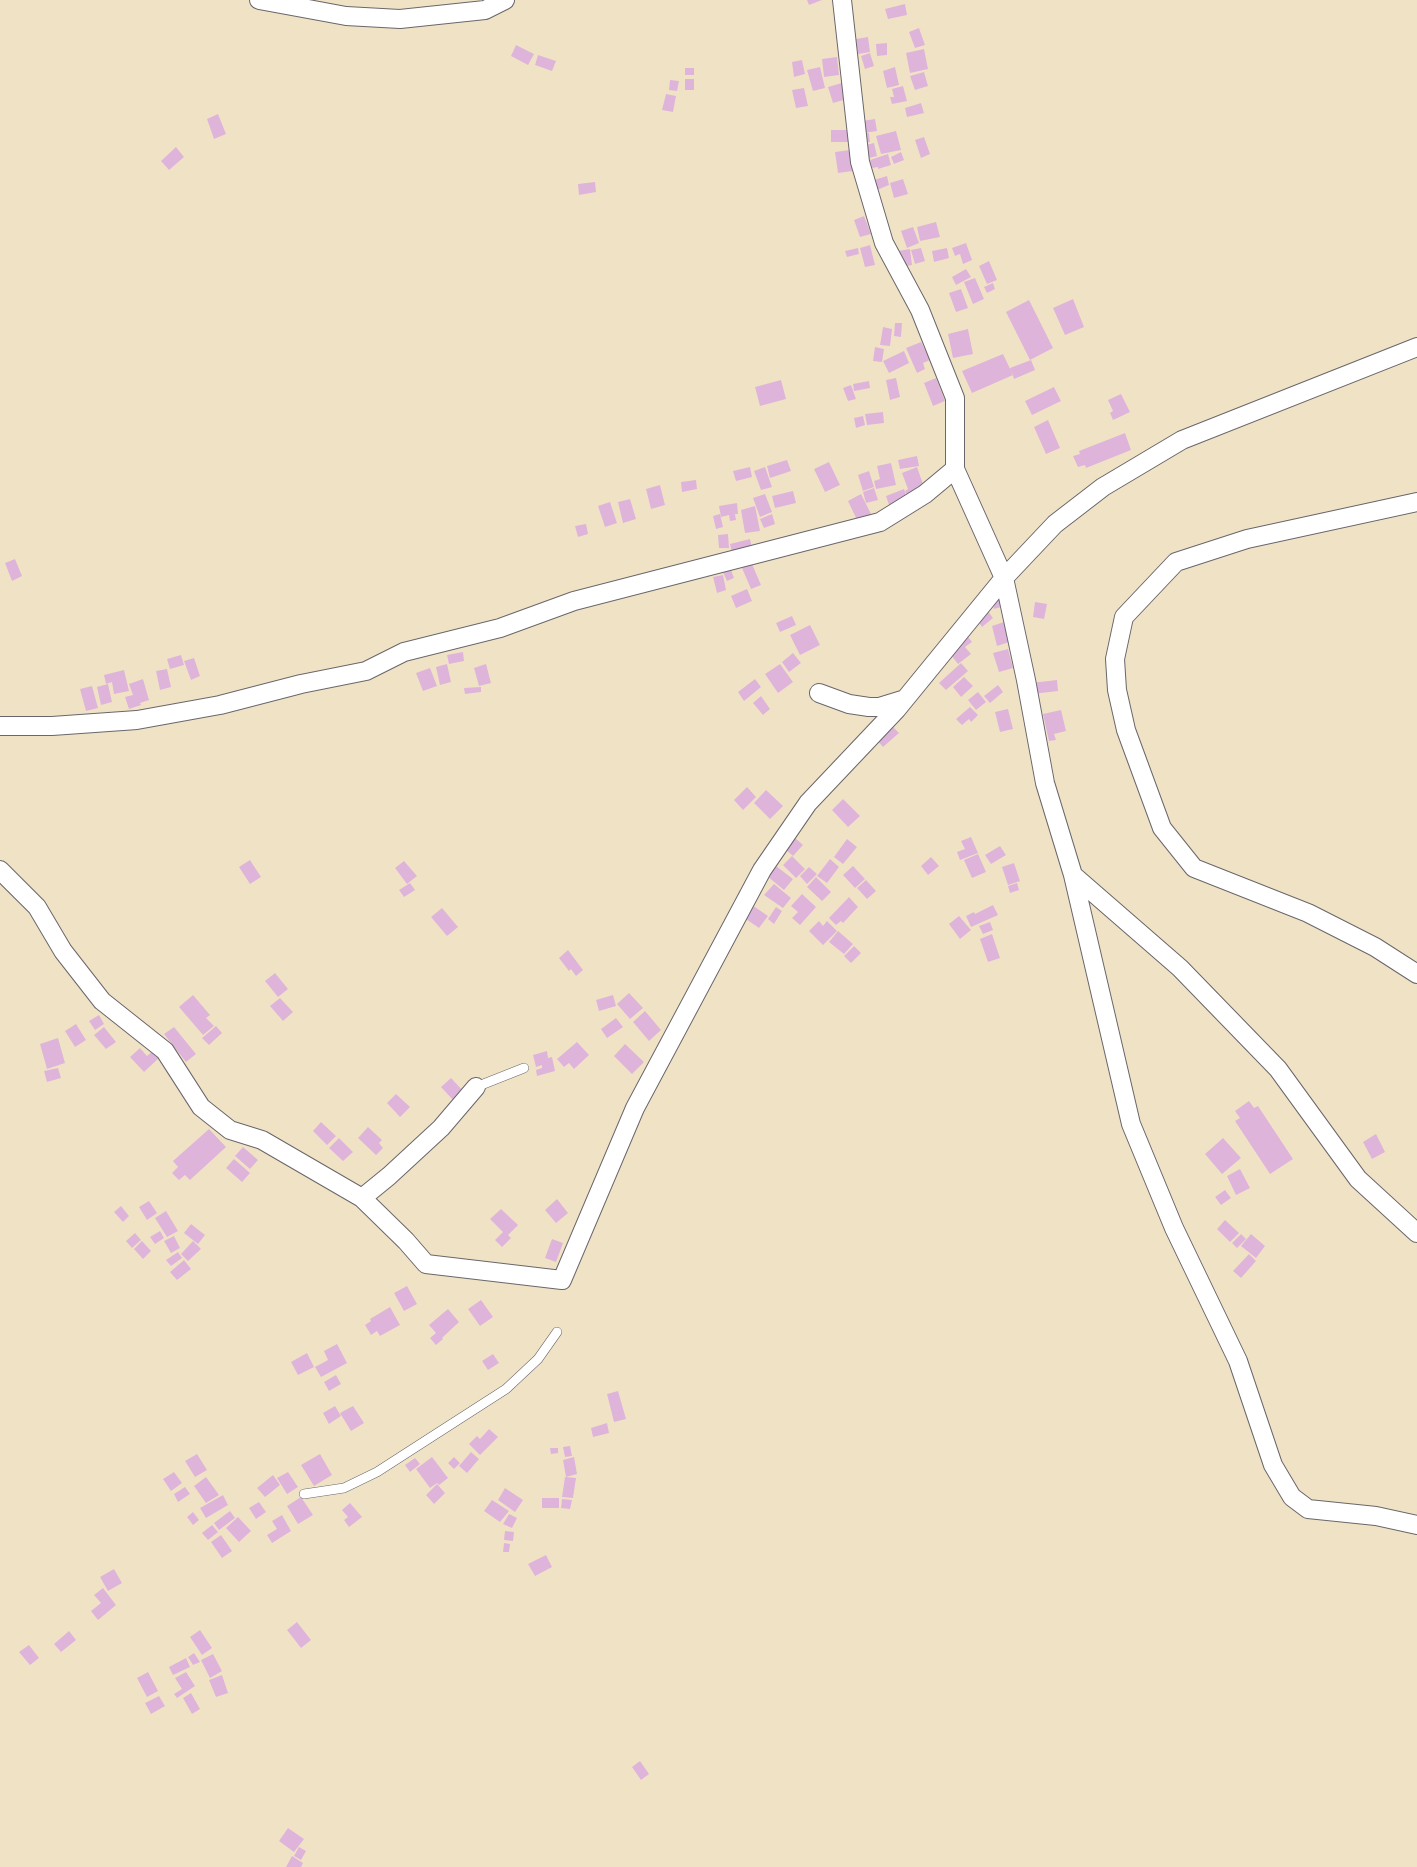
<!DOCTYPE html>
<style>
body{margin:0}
canvas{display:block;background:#f0e3c5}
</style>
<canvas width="1417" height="1867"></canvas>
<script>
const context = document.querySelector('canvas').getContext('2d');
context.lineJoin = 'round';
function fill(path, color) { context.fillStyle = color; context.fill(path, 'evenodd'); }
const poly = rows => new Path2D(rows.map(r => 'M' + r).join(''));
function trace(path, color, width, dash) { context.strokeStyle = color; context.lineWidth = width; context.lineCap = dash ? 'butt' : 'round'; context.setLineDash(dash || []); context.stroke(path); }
fill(poly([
 [807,0,822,0,809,5],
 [905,4,907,15,888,19,885,9],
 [919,28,925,45,915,48,909,32],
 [868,37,870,52,858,54,856,39],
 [887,43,887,55,877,56,876,44],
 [516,45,534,54,528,65,511,56],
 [924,49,928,69,910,73,906,53],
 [870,53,874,66,865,69,861,56],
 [538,55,556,61,552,71,535,65],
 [837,57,839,75,824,77,822,59],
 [802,60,805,74,794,77,792,62],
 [820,67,825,88,813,91,807,70],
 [895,67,899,85,887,88,883,71],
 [685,68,694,68,694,75,685,75],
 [924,72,928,86,915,90,910,76],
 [685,79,694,79,694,90,685,90],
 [670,80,679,81,677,91,669,90],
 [842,83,847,99,833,103,828,87],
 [903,86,907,101,892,104,890,97,894,97,892,89],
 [804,88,808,106,796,108,792,90],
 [666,94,676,96,673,112,662,110],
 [921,103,924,113,907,117,905,108],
 [218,114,226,134,214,139,207,119],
 [875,119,877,131,864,133,862,121],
 [831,130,848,130,848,142,831,142],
 [896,131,901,150,881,154,876,136],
 [869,133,870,142,864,143,863,134],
 [924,137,930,154,921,158,915,140],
 [874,143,877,156,869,158,866,145],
 [176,147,184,157,169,170,161,161],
 [850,150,853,171,838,173,835,152],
 [901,152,904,160,894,164,891,157],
 [888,154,891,165,878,169,878,167,872,168,870,160],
 [887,176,889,185,877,190,874,180],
 [903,179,908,194,894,198,890,183],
 [595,182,596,192,579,195,578,184],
 [864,216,871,234,860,237,854,220],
 [936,222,940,237,920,241,917,227],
 [913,227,919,243,907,248,901,231],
 [966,243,972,260,963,264,960,254,955,256,952,248],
 [870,245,875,265,865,267,860,248],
 [858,248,859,254,847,257,845,251],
 [921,248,925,261,915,264,911,250],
 [947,248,949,258,934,262,932,251],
 [910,249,912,265,901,267,898,251],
 [989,261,997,280,987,284,979,266],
 [966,269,971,277,956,285,952,277],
 [975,278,984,299,973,304,964,282],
 [993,283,995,289,987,293,984,287],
 [961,289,968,308,956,312,949,293],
 [1073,299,1084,327,1065,335,1053,308],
 [1029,300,1053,348,1030,360,1006,312],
 [895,323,902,323,901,337,894,336],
 [883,327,892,329,890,346,880,345],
 [968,329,973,354,953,358,948,334],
 [921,342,930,360,923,363,925,369,917,373,906,348],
 [875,347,884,349,882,362,873,361],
 [904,351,909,363,889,373,883,361],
 [1003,354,1013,375,972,393,962,371],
 [1031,360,1035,370,1014,379,1010,368],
 [896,378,900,397,890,400,886,380],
 [936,378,945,401,933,406,924,383],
 [781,380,786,399,760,406,755,387],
 [869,381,870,388,854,391,853,384],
 [851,385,856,399,848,401,843,388],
 [1054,387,1061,401,1032,415,1025,401],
 [1121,394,1130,412,1113,420,1110,413,1113,411,1108,400],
 [883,412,884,423,867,425,865,414],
 [863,416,865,425,856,428,854,418],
 [1048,420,1060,448,1046,454,1034,427],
 [1125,433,1131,450,1086,468,1085,465,1078,467,1073,456,1080,454,1079,451],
 [917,456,919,466,900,469,898,460],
 [787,460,791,471,770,478,767,466],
 [829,462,840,485,825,492,814,469],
 [891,463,896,485,876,489,874,481,880,479,877,466],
 [750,467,752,477,736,481,733,471],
 [765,467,772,487,761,490,754,471],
 [917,467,924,487,908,498,905,491,908,489,902,473],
 [869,471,874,487,863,491,858,475],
 [696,480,697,489,682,492,681,482],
 [660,485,665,505,651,509,646,489],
 [874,488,878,500,866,503,863,492],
 [904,489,908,502,890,508,886,496],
 [793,491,796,503,775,508,772,496],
 [765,494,772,512,760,517,753,498],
 [861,494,872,516,858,522,848,501],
 [630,499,636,519,623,523,618,502],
 [610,502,617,523,605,527,598,506],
 [737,503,738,514,735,514,736,520,730,521,729,515,721,517,719,506],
 [755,506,760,531,745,533,741,510],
 [720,514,723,527,716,529,713,516],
 [772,514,775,524,764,528,760,519],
 [586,524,588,534,578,537,575,526],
 [728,534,729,548,719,548,718,535],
 [750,539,752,548,732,553,730,544],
 [15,559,22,576,12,581,5,563],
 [752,564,761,585,751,589,742,568],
 [731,570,734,578,727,581,723,572],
 [723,575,726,590,717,593,713,577],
 [747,589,752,601,736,608,731,596],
 [1002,598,1005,606,994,609,992,601],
 [1035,602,1047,604,1044,619,1033,617],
 [987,610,993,618,982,627,976,618],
 [792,616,796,625,780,632,776,623],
 [1004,622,1009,642,997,646,992,626],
 [810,625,820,645,800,655,790,635],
 [966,634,972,642,965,647,971,654,958,664,951,655,960,647,956,642],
 [1008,649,1013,668,999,672,993,653],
 [463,652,464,661,449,664,447,655],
 [793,653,801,663,789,672,782,662],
 [181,655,184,665,170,669,167,659],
 [194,658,200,676,191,680,184,661],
 [961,663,968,671,946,690,939,683],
 [447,664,451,682,440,685,436,667],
 [486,664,491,683,479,686,474,668],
 [780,664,793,682,778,693,765,674],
 [430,668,437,686,423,691,416,673],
 [167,669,171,687,160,690,156,671],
 [124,670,129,691,114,694,112,682,106,684,104,675],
 [964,677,973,686,961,697,953,687],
 [143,679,149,700,140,703,141,705,129,709,125,697,133,695,129,684],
 [755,679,761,687,744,701,738,692],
 [1057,680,1058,691,1032,694,1031,683],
 [108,684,112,702,101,705,97,687],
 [998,685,1003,692,990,703,984,696],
 [92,686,98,708,86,711,80,689],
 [481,687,481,692,465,694,464,688],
 [978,692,986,702,976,710,968,700],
 [761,696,770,709,763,715,753,703],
 [970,707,978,715,971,722,969,719,962,725,956,719],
 [1008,709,1013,729,1000,732,995,712],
 [1061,710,1066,731,1054,734,1056,740,1049,741,1043,714],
 [891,725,899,733,883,747,876,739],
 [747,787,756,797,743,810,734,800],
 [766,790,783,806,770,819,754,803],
 [843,799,860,816,848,827,832,810],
 [794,837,803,845,793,856,784,848],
 [971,837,978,853,960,860,957,852,965,849,961,841],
 [847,839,857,847,843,864,834,857],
 [1000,846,1006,855,991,864,985,855],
 [978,854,986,872,972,878,964,860],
 [792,856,805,869,796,878,783,865],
 [931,857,939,866,928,875,921,866],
 [830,859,839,867,827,883,817,876],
 [250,860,261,877,250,884,239,867],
 [404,861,417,876,407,884,395,868],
 [1014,863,1020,881,1008,885,1002,867],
 [776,866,793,879,784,890,767,876],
 [853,866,865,879,855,888,843,875],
 [809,867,817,874,807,884,800,876],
 [816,877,831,892,822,901,807,887],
 [866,880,876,891,867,899,857,888],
 [410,883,415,890,404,897,399,890],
 [1017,883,1019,890,1010,893,1008,886],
 [774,884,791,898,783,908,764,895],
 [802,894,816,907,800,925,792,918,798,912,791,906],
 [849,897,858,907,843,923,841,921,836,925,829,918],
 [752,905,768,916,759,928,743,917],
 [993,905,998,915,971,927,966,916,974,912,977,918,975,914],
 [776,907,782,911,774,924,768,919],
 [442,908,458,927,447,936,431,917],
 [959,916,971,930,960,939,949,924],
 [819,921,823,926,827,921,837,931,823,945,809,931],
 [990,922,993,930,983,934,979,926],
 [838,931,853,944,844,954,829,942],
 [992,934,1000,958,988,962,980,939],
 [854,946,861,953,851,963,844,956],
 [568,950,583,970,576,976,571,969,569,971,559,958],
 [275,973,288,989,278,997,265,981],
 [629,993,643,1008,630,1019,617,1004],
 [193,995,210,1015,206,1018,214,1026,203,1035,179,1007],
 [613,995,616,1006,599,1011,596,1000],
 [280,998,293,1012,283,1021,270,1006],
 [645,1011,661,1030,649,1041,633,1022],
 [99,1015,104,1024,95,1030,89,1021],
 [616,1018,623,1027,607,1038,601,1029],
 [76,1024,86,1040,75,1047,65,1031],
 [216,1026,222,1033,209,1045,202,1038],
 [104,1027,116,1042,106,1049,94,1035],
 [174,1027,196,1054,186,1062,164,1034],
 [58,1038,65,1063,47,1069,40,1044],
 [577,1042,589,1055,574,1069,569,1063,564,1067,557,1059],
 [625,1044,644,1062,632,1074,614,1056],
 [140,1048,147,1056,154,1050,160,1057,144,1072,130,1057],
 [547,1051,548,1058,552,1057,555,1071,537,1076,536,1070,542,1068,542,1065,536,1067,533,1055],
 [58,1068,61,1078,47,1082,44,1071],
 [451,1078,464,1092,454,1101,441,1087],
 [396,1094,410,1107,400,1117,387,1103],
 [1249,1101,1254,1108,1258,1106,1293,1159,1270,1174,1235,1121,1240,1118,1235,1111],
 [321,1122,336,1136,327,1145,313,1131],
 [368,1127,382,1140,379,1143,383,1148,376,1155,358,1138],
 [209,1129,226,1147,190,1180,185,1175,179,1180,172,1173,178,1167,173,1161],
 [1376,1134,1385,1152,1372,1159,1363,1142],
 [339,1138,353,1152,343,1161,329,1148],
 [1223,1138,1241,1158,1222,1174,1205,1154],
 [243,1147,258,1160,250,1169,235,1156],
 [234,1159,250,1173,242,1182,226,1168],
 [1240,1169,1250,1188,1236,1195,1227,1176],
 [1225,1190,1231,1198,1221,1205,1215,1197],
 [557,1199,568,1213,556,1223,545,1210],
 [149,1201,157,1213,147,1220,139,1207],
 [121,1206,129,1216,123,1222,114,1212],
 [501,1209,518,1225,508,1235,511,1238,502,1247,495,1240,503,1232,490,1219],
 [166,1211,178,1231,167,1237,155,1218],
 [1225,1220,1239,1233,1230,1242,1217,1229],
 [191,1224,205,1235,198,1244,184,1233],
 [160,1231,164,1238,155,1244,150,1237],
 [135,1233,141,1240,132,1248,126,1241],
 [1241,1234,1246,1239,1237,1248,1232,1243],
 [1251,1234,1265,1246,1256,1258,1241,1246],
 [174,1236,180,1248,171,1253,164,1241],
 [552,1239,563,1243,556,1262,545,1258],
 [142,1241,151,1251,143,1259,134,1249],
 [193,1241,201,1249,188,1261,181,1254],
 [178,1252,182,1258,171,1266,166,1260],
 [1249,1254,1256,1261,1241,1278,1233,1271],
 [184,1260,191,1269,177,1280,170,1272],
 [407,1286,417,1304,404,1311,394,1293],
 [481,1300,493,1317,480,1326,468,1309],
 [390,1307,400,1325,380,1336,377,1331,371,1335,365,1325,371,1321,370,1319],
 [448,1309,459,1322,442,1338,443,1339,436,1345,430,1338,436,1333,429,1325],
 [337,1344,347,1363,321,1377,315,1367,328,1360,324,1351],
 [307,1353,314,1367,298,1375,291,1362],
 [493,1354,499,1363,488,1370,482,1361],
 [336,1375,341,1384,329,1391,324,1382],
 [618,1391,626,1419,614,1422,607,1394],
 [335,1406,341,1416,329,1424,323,1413],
 [353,1406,364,1423,351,1431,340,1413],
 [607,1423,609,1433,593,1437,591,1428],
 [489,1429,498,1437,480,1455,469,1444,477,1436,480,1439],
 [570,1446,572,1456,565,1457,563,1447],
 [550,1448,558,1448,558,1453,551,1454],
 [471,1452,479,1459,467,1473,459,1466],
 [197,1454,207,1470,195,1477,185,1461],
 [320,1454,332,1475,314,1486,301,1465],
 [432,1457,448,1478,439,1485,437,1483,430,1488,416,1469],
 [454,1457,460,1463,454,1469,448,1463],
 [574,1457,577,1474,566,1477,563,1460],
 [415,1458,420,1464,410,1472,405,1465],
 [174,1472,182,1483,171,1491,163,1479],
 [288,1472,298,1487,287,1494,277,1478],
 [273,1475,280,1485,265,1497,257,1488],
 [206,1477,219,1495,206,1503,194,1486],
 [565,1477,576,1478,573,1498,562,1497],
 [437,1484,445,1493,434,1504,426,1495],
 [185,1487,190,1494,178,1502,174,1494],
 [505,1488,523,1500,515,1512,498,1500],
 [223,1495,228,1505,206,1518,200,1508],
 [301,1497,313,1515,298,1524,287,1506],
 [542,1498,559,1498,559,1508,542,1508],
 [562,1499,572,1500,570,1509,561,1508],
 [492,1500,509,1511,500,1522,484,1511],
 [259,1502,266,1512,256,1519,249,1508],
 [350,1503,362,1517,349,1527,344,1520,348,1517,342,1510],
 [230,1511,235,1518,219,1530,214,1523],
 [193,1512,199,1520,193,1525,187,1517],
 [509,1514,517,1518,512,1528,503,1524],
 [282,1515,291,1531,272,1543,267,1535,277,1529,272,1521],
 [238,1517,251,1531,239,1542,226,1528],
 [212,1525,218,1532,208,1540,202,1533],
 [505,1531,514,1532,513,1541,504,1540],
 [221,1535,232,1551,222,1558,211,1542],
 [504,1543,510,1544,509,1552,503,1552],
 [546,1555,552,1567,535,1576,528,1564],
 [114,1569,122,1583,108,1591,100,1577],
 [103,1588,116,1605,98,1620,91,1611,101,1603,94,1595],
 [297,1622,311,1640,301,1648,287,1630],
 [200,1630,212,1648,202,1655,190,1637],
 [69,1631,76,1640,61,1652,54,1644],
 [29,1645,39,1658,30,1665,19,1652],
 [194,1653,200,1662,193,1665,188,1657],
 [213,1654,222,1671,210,1678,201,1660],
 [186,1658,190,1667,173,1675,169,1667],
 [148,1672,158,1691,147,1697,137,1678],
 [186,1672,195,1686,177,1698,174,1694,182,1689,175,1678],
 [222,1675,228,1693,216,1697,209,1680],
 [191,1693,200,1709,192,1714,183,1698],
 [159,1696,165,1706,151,1714,145,1703],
 [640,1761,649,1774,641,1780,632,1767],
 [288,1828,304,1839,294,1852,279,1841],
 [299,1847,306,1851,301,1860,294,1856],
 [292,1856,303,1863,301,1867,286,1867]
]), '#dfb4db');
const service = poly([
 [476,1087,524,1068],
 [304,1494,344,1488,377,1472,436,1434,506,1389,538,1359,557,1332]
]);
const minor = poly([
 [259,0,346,16,400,19,485,10,505,0],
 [842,0,860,162,884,243,920,310,955,398,955,469,1004,578,1026,680,1045,783,1073,875,1131,1124,1174,1228,1238,1361,1273,1465,1292,1497,1308,1509,1376,1516,1417,1525],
 [1417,502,1247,539,1176,562,1124,617,1115,659,1117,690,1126,730,1162,828,1194,868,1308,913,1375,947,1417,974],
 [819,693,849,704,869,707,879,707,905,699],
 [0,726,52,726,137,720,220,705,301,684,366,671,404,652,500,628,574,601,880,522,925,494,955,469],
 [0,870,37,907,63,951,102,1001,165,1051,201,1107,230,1130,262,1140,362,1198,406,1241,426,1264,562,1280,635,1108,762,870,808,803,897,709,1004,578,1055,524,1103,487,1182,440,1417,347],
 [1073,875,1180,968,1278,1069,1358,1179,1417,1233],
 [362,1198,389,1176,441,1128,476,1087]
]);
trace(service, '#6a666b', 10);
trace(minor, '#6a666b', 20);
trace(service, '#fff', 9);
trace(minor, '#fff', 18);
</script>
